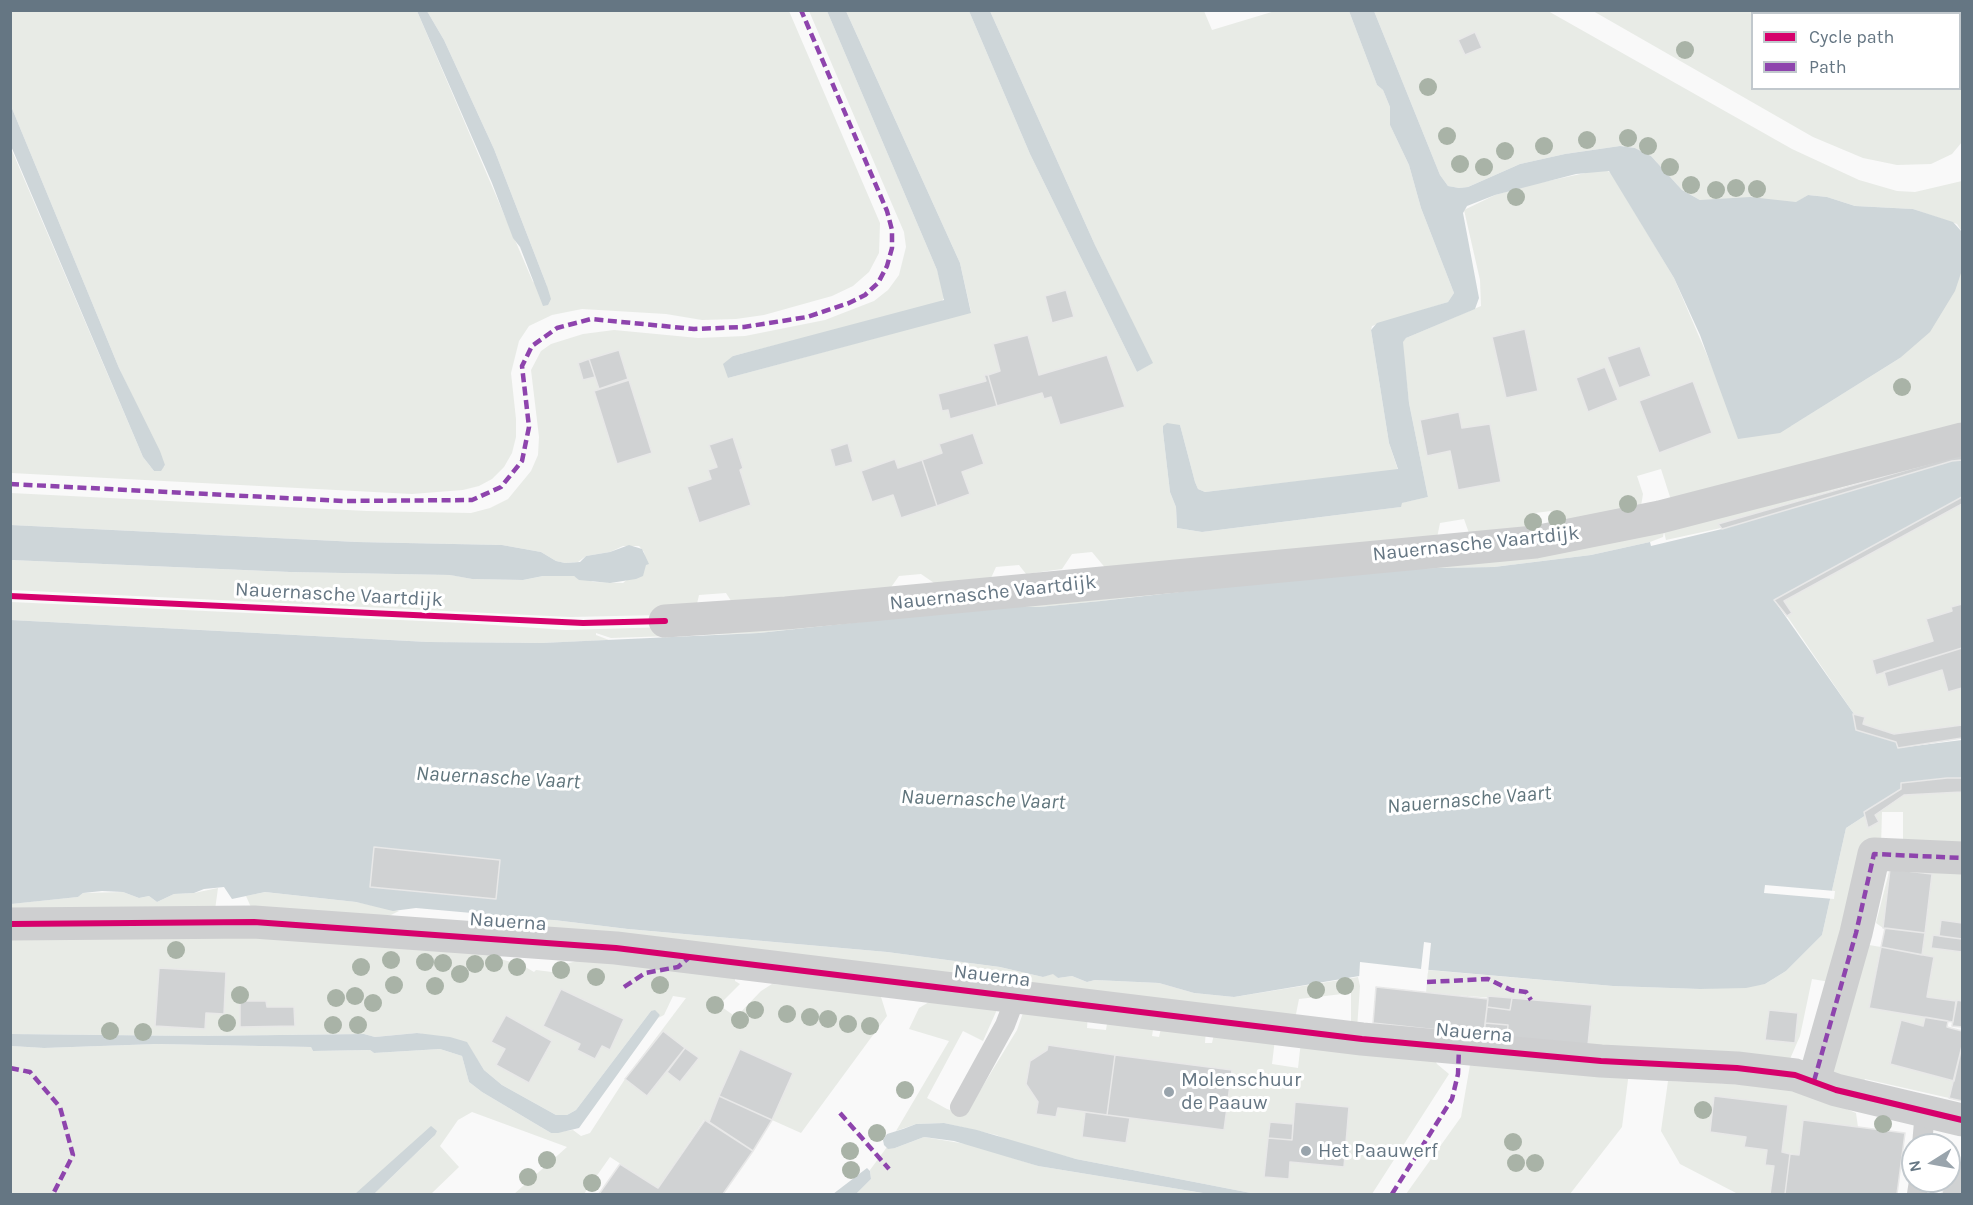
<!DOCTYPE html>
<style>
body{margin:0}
#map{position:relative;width:1973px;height:1205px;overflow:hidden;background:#f9f9f9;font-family:Karla,sans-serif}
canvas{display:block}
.frame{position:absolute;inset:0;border:12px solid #657683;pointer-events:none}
.legend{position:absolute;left:1751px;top:12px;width:210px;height:78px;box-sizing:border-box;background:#fff;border:2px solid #c1c8cd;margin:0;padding:8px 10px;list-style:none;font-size:18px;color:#657683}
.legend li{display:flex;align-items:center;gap:12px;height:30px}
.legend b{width:30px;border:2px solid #c1c8cd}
.north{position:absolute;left:1901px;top:1133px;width:60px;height:60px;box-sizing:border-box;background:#fff;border:2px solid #c1c8cd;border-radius:50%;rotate:259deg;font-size:16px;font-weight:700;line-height:24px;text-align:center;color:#657683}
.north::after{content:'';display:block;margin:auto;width:21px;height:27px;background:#99a4ac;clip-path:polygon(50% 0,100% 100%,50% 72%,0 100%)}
</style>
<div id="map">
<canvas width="1973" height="1205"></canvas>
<div class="frame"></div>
<ul class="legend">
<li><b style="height:8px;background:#d6006c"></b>Cycle path</li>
<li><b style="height:8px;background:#8e44ad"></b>Path</li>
</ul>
<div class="north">N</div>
</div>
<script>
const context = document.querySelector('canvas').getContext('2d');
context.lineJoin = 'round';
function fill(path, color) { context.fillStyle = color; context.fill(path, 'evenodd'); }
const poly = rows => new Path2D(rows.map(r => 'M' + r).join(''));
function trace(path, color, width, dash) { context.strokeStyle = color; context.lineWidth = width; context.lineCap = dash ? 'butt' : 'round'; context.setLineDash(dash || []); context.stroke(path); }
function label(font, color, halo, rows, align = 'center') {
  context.font = font + ' Karla,sans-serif'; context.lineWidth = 6; context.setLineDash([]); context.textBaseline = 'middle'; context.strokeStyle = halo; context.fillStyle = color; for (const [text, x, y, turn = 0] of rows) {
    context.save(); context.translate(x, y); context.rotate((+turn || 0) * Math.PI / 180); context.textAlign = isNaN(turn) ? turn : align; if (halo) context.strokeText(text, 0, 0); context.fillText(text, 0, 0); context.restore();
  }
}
fill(poly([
 [11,11,417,11,533,282,547,286,494,149,444,40,427,11,789,11,880,223,879,253,869,272,853,286,832,296,764,315,736,319,702,320,666,314,582,309,552,315,529,326,519,341,511,373,516,419,516,437,512,453,504,467,492,479,479,486,463,490,412,494,11,473,10,146,143,457,154,471,165,466,119,368,11,106],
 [809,11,827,11,937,270,945,297,940,303,733,356,728,378,971,312,960,263,846,11,969,11,1030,154,1137,372,1152,363,1095,245,990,11,1204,11,1212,30,1275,11,1349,11,1377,85,1383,90,1390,107,1390,125,1409,165,1421,208,1454,293,1448,302,1372,326,1371,330,1389,443,1398,470,1205,492,1198,489,1195,482,1180,425,1163,432,1170,492,1176,507,1177,528,1202,532,1377,510,1401,507,1401,503,1428,497,1409,403,1402,342,1406,338,1481,306,1480,280,1464,210,1495,195,1534,184,1604,169,1611,173,1674,278,1716,376,1791,426,1900,358,1962,270,1962,427,1671,500,1661,469,1637,476,1643,494,1641,506,1554,525,1551,511,1535,513,1536,528,1470,536,1464,519,1440,523,1436,543,1107,570,1092,552,1072,554,1062,569,1026,574,1019,565,996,567,991,578,937,585,921,574,899,576,889,590,735,607,726,593,699,595,696,608,659,615,571,617,11,590,11,560,290,572,451,575,472,579,523,580,543,576,574,576,594,582,623,583,646,564,644,552,639,546,623,546,610,552,586,556,578,562,565,563,556,561,541,552,502,545,357,542,11,525,11,493,367,511,471,513,490,508,508,499,531,471,538,455,539,437,531,370,541,351,551,344,583,334,614,330,698,338,745,336,825,320,874,301,888,290,899,275,906,247,904,232],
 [1525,329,1538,391,1506,398,1492,337],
 [1374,11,1548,11,1792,149,1859,180,1897,191,1915,192,1962,181,1962,232,1957,224,1913,209,1855,206,1827,197,1808,195,1797,202,1700,200,1682,190,1651,156,1635,148,1620,146,1565,154,1520,164,1468,187,1459,188,1448,186,1440,175],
 [1593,11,1962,11,1962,142,1952,154,1931,164,1897,165,1863,158,1813,137],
 [1752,14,1960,14,1960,88,1752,88],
 [1881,476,1719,524,1721,528,1666,540,1664,532,1663,537,1650,542,1591,555,1494,567,1381,569,1101,601,1039,607,1008,606,759,633,611,638,596,633,596,635,609,640,541,643,428,642,11,620,11,602,465,623,566,630,703,626,1206,573],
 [1962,504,1962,725,1894,734,1863,724,1865,717,1854,714,1787,616,1792,612,1784,601],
 [1943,792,1962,792,1962,848,1903,846,1903,812,1882,812,1881,846,1830,982,1812,979,1800,1036,1790,1059,1588,1045,1591,1005,1426,993,1428,970,1613,986,1700,989,1765,984,1786,971,1822,935,1846,828,1866,815,1868,828,1871,827,1878,822,1875,815,1904,795],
 [1891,864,1962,872,1962,1002,1927,997,1934,958,1922,955,1932,874,1891,869,1883,928,1876,923],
 [218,888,215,910,11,914,10,904,78,897,83,893,123,892,139,898,149,896,157,902,174,894,194,893],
 [265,892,356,902,399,911,391,915,336,915,253,912,246,896],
 [500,918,554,920,628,929,887,952,1000,967,1043,977,1053,973,1058,978,1072,976,1087,982,1095,980,1159,983,1194,993,1234,997,1358,977,1360,986,1357,1029,1351,1028,1351,993,1299,999,1296,1014,1291,1020,510,926],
 [146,931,490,952,493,957,522,965,534,972,536,970,552,972,556,967,593,956,735,972,735,981,740,984,719,1005,736,1017,761,991,772,984,869,992,881,997,887,1016,801,1133,772,1120,793,1073,740,1050,709,1122,704,1120,658,1188,610,1157,584,1194,514,1194,567,1147,472,1112,458,1120,440,1146,459,1167,431,1194,374,1194,435,1135,356,1194,11,1194,11,1046,44,1048,157,1044,311,1047,313,1051,370,1050,374,1053,440,1049,462,1056,469,1082,482,1092,551,1133,573,1130,581,1136,590,1133,625,1079,686,998,673,996,664,1015,658,1018,660,1015,651,1011,576,1110,567,1115,556,1115,502,1085,484,1070,467,1043,417,1033,375,1037,364,1034,196,1036,11,1034,10,934],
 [1863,944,1881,947,1869,1008,1925,1017,1923,1026,1901,1021,1890,1064,1954,1081,1949,1098,1865,1079,1863,1086,1835,1076,1830,1062],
 [929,1002,1000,1003,983,1041,963,1031,927,1098,947,1109,965,1115,1017,1030,1025,1007,1088,1014,1087,1028,1106,1030,1108,1017,1154,1023,1152,1036,1159,1037,1162,1024,1206,1029,1205,1043,1212,1043,1215,1030,1275,1039,1272,1064,1298,1068,1301,1041,1433,1056,1437,1064,1449,1074,1372,1194,1256,1194,1076,1159,1018,1144,996,1135,944,1123,916,1124,896,1131,949,1041,909,1029,919,1008],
 [1470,1065,1629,1072,1622,1127,1570,1194,1406,1194,1461,1117],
 [1668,1081,1795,1087,1856,1113,1858,1127,1804,1120,1799,1155,1782,1152,1788,1105,1714,1096,1710,1132,1746,1137,1744,1147,1767,1150,1774,1166,1770,1194,1738,1194,1680,1164,1661,1131],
 [924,1137,972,1145,1038,1166,1209,1194,856,1194,871,1179,870,1170,887,1147,895,1148]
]), '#e8ebe6');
fill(poly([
 [417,11,427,11,444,40,494,149,547,286,551,299,548,305,543,306,520,247,513,238,492,183],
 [827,11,846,11,960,263,971,313,728,378,723,364,733,356,944,300,937,270],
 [969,11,990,11,1095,245,1153,363,1137,372,1030,154],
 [1349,11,1374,11,1440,175,1448,186,1459,188,1468,187,1520,164,1565,154,1620,146,1635,148,1651,156,1682,190,1700,200,1750,197,1796,202,1808,195,1827,197,1855,206,1913,209,1953,222,1962,232,1962,270,1955,291,1930,332,1900,358,1780,433,1738,439,1700,335,1674,278,1609,171,1576,174,1495,195,1467,206,1463,213,1479,298,1475,309,1406,338,1403,342,1409,403,1428,497,1402,503,1401,507,1377,510,1202,532,1177,528,1176,507,1170,492,1163,432,1163,426,1167,423,1180,425,1195,482,1198,489,1205,492,1398,469,1389,443,1371,330,1377,323,1448,302,1454,293,1421,208,1409,165,1390,125,1390,107,1383,90,1377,85],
 [11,106,119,368,160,451,165,465,161,471,154,471,143,457,11,146],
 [1962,460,1962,497,1774,600,1854,714,1856,730,1896,742,1898,748,1962,740,1962,778,1901,783,1901,789,1865,812,1866,815,1846,828,1822,935,1786,971,1765,984,1746,988,1700,989,1613,986,1407,968,1234,997,1194,993,1159,983,1095,980,1087,982,1072,976,1058,978,1053,974,1043,977,1000,967,887,952,628,929,554,920,500,918,494,915,416,908,393,911,356,902,265,892,232,899,224,887,204,889,194,893,174,894,157,902,149,896,139,898,123,892,102,891,83,893,78,897,11,904,11,620,428,642,541,643,759,633,1008,606,1039,607,1101,601,1381,569,1494,567,1591,555,1650,542,1651,546,1722,529,1952,461],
 [11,525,357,542,502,545,541,552,556,561,565,563,580,562,586,556,610,552,629,545,642,549,649,564,646,565,643,576,636,579,610,583,579,580,574,576,543,576,523,580,472,579,450,575,290,572,11,560],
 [655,1010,660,1015,658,1018,579,1128,558,1133,551,1133,482,1092,469,1082,462,1056,440,1049,374,1053,370,1050,313,1051,311,1047,157,1044,44,1048,11,1046,11,1034,196,1036,364,1034,375,1037,417,1033,450,1037,467,1042,484,1070,502,1085,556,1115,567,1115,576,1110,651,1011],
 [944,1123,977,1130,1076,1159,1256,1194,1209,1194,1038,1166,954,1141,924,1137,895,1148,888,1149,884,1145,883,1140,887,1134,903,1129,916,1124],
 [431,1126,437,1131,435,1135,374,1194,355,1194],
 [867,1168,870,1171,871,1179,856,1194,833,1194]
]), '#ced6d9');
fill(poly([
 [1765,885,1835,891,1834,899,1764,893],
 [1424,942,1431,943,1428,973,1408,971,1359,980,1360,962,1421,969]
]), '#f9f9f9');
const building = poly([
 [1475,32,1482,48,1465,55,1458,40,1475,32],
 [1066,290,1074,317,1052,323,1045,296,1066,290],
 [1525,329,1538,391,1506,398,1492,337,1525,329],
 [1028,335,1039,375,1107,355,1125,407,1060,425,1051,397,1044,399,1042,393,997,406,988,375,1000,371,993,344,1028,335],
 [1640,346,1651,376,1619,388,1607,357,1640,346],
 [619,350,628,379,599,389,589,359,619,350],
 [589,359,595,377,583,380,578,363,589,359],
 [1605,367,1618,400,1588,412,1576,378,1605,367],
 [984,375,988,375,997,406,950,419,948,410,942,411,938,394,986,381,984,375],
 [629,380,652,453,617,464,594,391,629,380],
 [1693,381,1712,433,1659,453,1639,401,1693,381],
 [1459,412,1462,428,1490,424,1501,482,1458,490,1450,451,1427,456,1420,420,1459,412],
 [973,433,984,464,962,472,970,494,937,506,922,460,942,453,939,444,973,433],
 [733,437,743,468,740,470,751,505,699,523,687,487,711,479,708,470,717,467,709,445,733,437],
 [848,443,853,462,835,467,830,449,848,443],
 [1962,454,1962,460,1952,461,1722,529,1718,524,1962,454],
 [895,459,898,468,922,460,937,506,901,518,893,495,872,502,861,471,895,459],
 [1962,497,1962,504,1784,601,1792,613,1787,616,1774,600,1962,497],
 [1962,604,1962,648,1876,675,1872,660,1933,641,1926,619,1952,611,1951,607,1962,604],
 [1962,648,1962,688,1948,692,1942,670,1888,687,1884,672,1962,648],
 [1853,714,1865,717,1863,724,1894,734,1962,725,1962,738,1898,748,1896,742,1856,730,1853,714],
 [1947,778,1962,778,1962,792,1904,795,1875,815,1879,822,1868,828,1864,812,1901,789,1901,783,1947,778],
 [374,847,500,860,496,899,370,887,374,847],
 [1890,869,1932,874,1925,933,1883,928,1890,869],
 [1941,920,1962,923,1962,939,1939,936,1941,920],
 [1885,928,1925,933,1922,955,1881,947,1885,928],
 [1933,935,1962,939,1962,952,1931,948,1933,935],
 [1881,947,1934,957,1927,997,1956,1001,1953,1022,1869,1008,1881,947],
 [159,968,226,972,224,1014,206,1013,205,1029,155,1026,159,968],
 [1376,987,1488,999,1484,1035,1373,1023,1376,987],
 [561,989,624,1019,610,1050,602,1046,595,1059,577,1050,580,1044,543,1026,561,989],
 [1488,996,1512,998,1510,1010,1487,1007,1488,996],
 [1512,998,1592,1005,1588,1045,1507,1037,1508,1025,1485,1023,1487,1007,1510,1010,1512,998],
 [1957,1000,1962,1001,1962,1027,1952,1026,1957,1000],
 [240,1001,266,1001,267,1007,294,1007,295,1026,240,1027,240,1001],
 [1769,1010,1798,1013,1795,1043,1765,1040,1769,1010],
 [506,1015,552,1041,529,1083,496,1065,505,1049,491,1042,506,1015],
 [1925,1017,1948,1021,1947,1027,1962,1031,1962,1046,1954,1081,1890,1064,1901,1020,1923,1026,1925,1017],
 [1485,1023,1508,1025,1507,1037,1484,1035,1485,1023],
 [663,1031,685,1048,647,1096,625,1079,663,1031],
 [1048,1045,1115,1055,1107,1115,1058,1108,1056,1117,1036,1114,1038,1102,1026,1084,1030,1061,1047,1050,1048,1045],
 [1962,1046,1962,1101,1949,1098,1962,1046],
 [685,1048,699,1058,680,1082,667,1072,685,1048],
 [740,1049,793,1073,772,1120,719,1096,740,1049],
 [1115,1055,1232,1070,1224,1130,1107,1115,1115,1055],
 [719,1096,772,1120,753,1151,709,1122,719,1096],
 [1714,1096,1788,1105,1782,1152,1790,1154,1785,1194,1770,1194,1774,1166,1765,1165,1767,1150,1744,1147,1746,1137,1710,1132,1714,1096],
 [1295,1102,1349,1107,1344,1167,1290,1162,1289,1179,1264,1177,1268,1138,1292,1140,1295,1102],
 [1085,1112,1130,1118,1126,1143,1082,1137,1085,1112],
 [705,1120,753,1151,723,1194,599,1194,620,1164,658,1188,705,1120],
 [1803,1120,1905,1133,1897,1194,1785,1194,1790,1154,1799,1155,1803,1120],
 [1270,1122,1293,1124,1292,1140,1268,1138,1270,1122],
 [1949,1160,1962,1163,1962,1194,1942,1194,1944,1181,1949,1181,1949,1160]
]);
fill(building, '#d0d2d3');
trace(building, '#e8e8e8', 1.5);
trace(poly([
 [960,1107,1005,1025,1013,1004,1013,995],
 [1922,1145,1925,1111],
 [1917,1194,1919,1181]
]), '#cecfd0', 20);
trace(poly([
 [665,621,786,613,1535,542,1660,517,1962,439],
 [10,924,254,922,616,948,1362,1039,1601,1061,1737,1068,1795,1075,1836,1090,1962,1120],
 [1814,1081,1856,933,1874,854,1962,858]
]), '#cecfd0', 33);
trace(poly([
 [10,484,344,501,472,500,501,487,522,461,529,427,522,366,532,346,557,328,591,319,694,329,744,327,807,317,849,303,865,295,878,283,887,266,892,248,892,230,887,211,801,10],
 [1427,982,1488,979,1511,990,1526,992,1531,1000],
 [624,987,645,973,678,967,691,956],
 [10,1068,30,1072,60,1107,73,1155,53,1194],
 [1814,1081,1856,933,1874,854,1962,858],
 [840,1113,889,1169],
 [1392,1194,1452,1099,1458,1074,1459,1048]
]), '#8e44ad', 4.5, [9, 4.5]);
trace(poly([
 [10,596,583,623,665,621],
 [10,924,254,922,616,948,1362,1039,1601,1061,1737,1068,1795,1075,1836,1090,1962,1120]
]), '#d6006c', 6);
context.fillStyle = '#a9b3a7';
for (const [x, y] of [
 [1685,50],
 [1428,87],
 [1447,136],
 [1628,138],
 [1587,140],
 [1544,146],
 [1648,146],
 [1505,151],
 [1460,164],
 [1484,167],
 [1670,167],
 [1691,185],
 [1736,188],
 [1757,189],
 [1716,190],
 [1516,197],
 [1902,387],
 [1628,504],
 [1557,519],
 [1533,522],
 [176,950],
 [391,960],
 [425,962],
 [443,963],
 [494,963],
 [475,964],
 [361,967],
 [517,967],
 [561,970],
 [460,974],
 [596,977],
 [394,985],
 [660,985],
 [435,986],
 [1345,986],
 [1316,990],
 [240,995],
 [355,996],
 [336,998],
 [373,1003],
 [715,1005],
 [755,1010],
 [787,1014],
 [810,1017],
 [828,1019],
 [740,1020],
 [227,1023],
 [848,1024],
 [333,1025],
 [358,1025],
 [870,1026],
 [110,1031],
 [143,1032],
 [905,1090],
 [1703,1110],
 [1883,1124],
 [877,1133],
 [1513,1142],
 [850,1151],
 [547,1160],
 [1516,1163],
 [1535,1163],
 [851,1170],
 [528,1177],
 [592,1183]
]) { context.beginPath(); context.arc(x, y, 9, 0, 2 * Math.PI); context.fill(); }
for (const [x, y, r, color] of [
 [1169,1092,6,"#99a4ac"],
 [1306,1151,6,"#99a4ac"]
]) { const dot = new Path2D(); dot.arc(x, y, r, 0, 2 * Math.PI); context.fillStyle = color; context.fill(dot); trace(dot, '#fff', 2); }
label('20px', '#657683', '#fff', [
 ["Nauernasche Vaartdijk",1476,544,-6],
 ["Nauernasche Vaartdijk",993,593,-6],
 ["Nauernasche Vaartdijk",339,595,3],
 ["Nauerna",508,922,4],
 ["Nauerna",992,976,7],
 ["Nauerna",1474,1033,5]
]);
label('20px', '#657683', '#fff', [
 ["Molenschuur",1181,1080],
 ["de Paauw",1181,1103],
 ["Het Paauwerf",1318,1151]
], 'left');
label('italic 21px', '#60757c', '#fff', [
 ["Nauernasche Vaart",498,778,3],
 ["Nauernasche Vaart",983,800,2],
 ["Nauernasche Vaart",1469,800,-5]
]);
</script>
